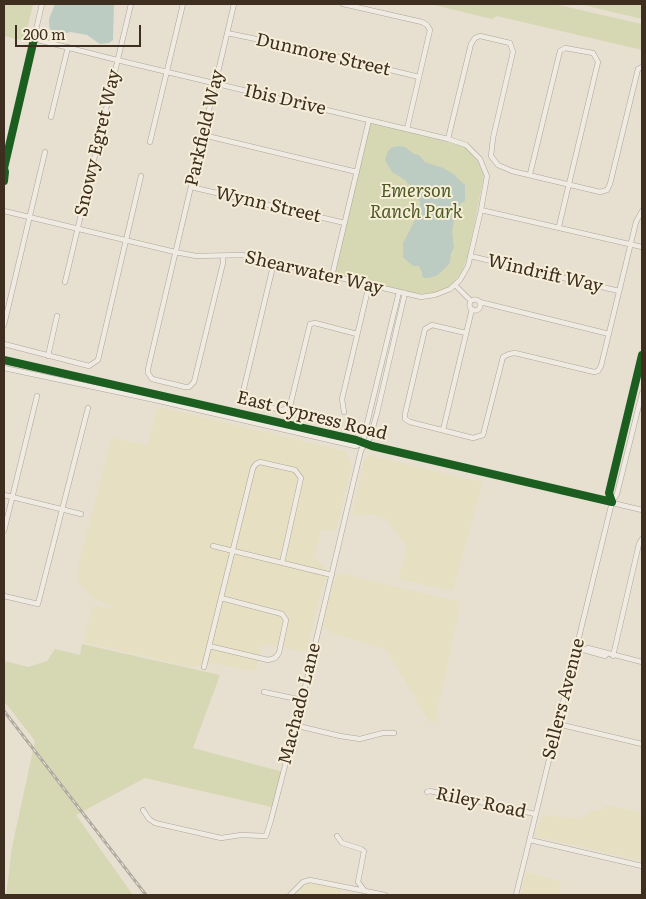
<!DOCTYPE html>
<style>
body{margin:0}
#map{position:relative;width:646px;height:899px;overflow:hidden;background:#e7e0d1;font-family:Literata,serif}
canvas{display:block}
.frame{position:absolute;inset:0;border:5px solid #3d2e20;pointer-events:none}
.scale{position:absolute;left:15px;top:25px;width:126px;height:22px;box-sizing:border-box;border:2px solid #3d2e20;border-top:0;padding-left:6px;font-size:15px;line-height:18px;white-space:nowrap;color:#3d2e20;-webkit-text-stroke:4px #f7eed8;paint-order:stroke}
</style>
<div id="map">
<canvas width="646" height="899"></canvas>
<div class="frame"></div>
<div class="scale">200 m</div>
</div>
<script>
const context = document.querySelector('canvas').getContext('2d');
context.lineJoin = 'round';
function fill(path, color) { context.fillStyle = color; context.fill(path, 'evenodd'); }
const poly = rows => new Path2D(rows.map(r => 'M' + r).join(''));
function trace(path, color, width, dash) { context.strokeStyle = color; context.lineWidth = width; context.lineCap = dash ? 'butt' : 'round'; context.setLineDash(dash || []); context.stroke(path); }
function label(font, color, halo, rows, align = 'center') {
  context.font = font + ' Literata,serif'; context.lineWidth = 4; context.setLineDash([]); context.textBaseline = 'middle'; context.strokeStyle = halo; context.fillStyle = color; for (const [text, x, y, turn = 0] of rows) {
    context.save(); context.translate(x, y); context.rotate((+turn || 0) * Math.PI / 180); context.textAlign = isNaN(turn) ? turn : align; if (halo) context.strokeText(text, 0, 0); context.fillText(text, 0, 0); context.restore();
  }
}
fill(poly([
 [160,407,345,451,352,464,336,530,321,530,316,552,316,559,327,570,306,652,263,644,256,670,251,671,212,663,191,667,83,642,92,608,95,605,111,609,111,606,91,598,78,580,79,563,111,438,148,445,156,411],
 [369,455,481,482,482,485,453,591,398,579,407,548,385,518,373,514,352,516,364,460],
 [339,573,461,602,435,722,429,722,386,649,329,632,323,625,334,579],
 [607,805,642,813,642,861,534,836,543,815,581,819,592,810,600,811],
 [526,872,561,882,559,895,521,895],
 [308,882,342,887,340,895,297,895,299,888]
]), '#e6dfc2');
fill(poly([
 [4,4,33,4,26,35,30,36,28,42,4,36],
 [430,4,554,4,642,24,642,50,497,16,492,19],
 [579,4,642,4,642,19],
 [375,123,466,147,478,161,484,176,468,255,462,271,452,285,436,293,418,294,335,273,369,125],
 [82,644,220,675,193,748,283,772,276,808,145,778,76,815,133,895,6,895,12,847,35,741,4,701,4,661,28,667,47,661,55,649,80,655]
]), '#d6d7b3');
fill(poly([
 [55,4,114,4,113,40,109,43,100,44,87,35,71,32,59,35,54,32,50,29,49,24,49,19],
 [399,146,405,147,414,154,419,155,425,162,443,168,455,175,457,178,465,185,465,201,461,203,454,221,452,231,454,248,451,253,450,263,438,275,429,278,424,278,422,276,422,272,419,266,413,266,403,257,403,243,420,211,420,201,416,198,412,188,405,180,392,172,385,160,388,151,393,147]
]), '#bcccc2');
const minor = poly([
 [343,4,422,22,427,25,430,30,407,129],
 [227,33,304,49,419,77],
 [51,117,68,47],
 [203,135,357,172],
 [448,139,471,44,475,38,480,36,510,43,513,52,493,138,491,156,498,165,512,171,600,192,607,190,610,184,638,69,642,67],
 [150,142,183,4],
 [530,174,560,51,565,48,593,53,598,62,559,226],
 [4,181,5,172,4,168,42,4],
 [191,187,345,223],
 [481,210,642,247],
 [4,211,175,252,196,256,241,255,253,257,421,297,435,295,450,289,460,280,468,266,481,210,487,176,480,159,466,145,448,139,117,60,34,39],
 [223,256,223,263,194,382,189,387,185,387,152,379,148,373,148,369,234,4],
 [470,256,619,291],
 [274,262,243,392,243,396,248,402,281,410,286,409,290,406,310,324,315,323,357,334],
 [332,276,369,120],
 [65,282,131,4],
 [455,285,471,301],
 '469.5 305a5.5 5.5 0 1 1 11 0a5.5 5.5 0 1 1-11 0Z',
 [480,302,609,334],
 [4,325,45,152],
 [466,333,432,325,425,329,405,414,405,419,410,422,473,438,483,435,503,357,509,354,515,353,594,372,598,371,601,366,636,222,642,211],
 [4,344,89,366,98,360,141,176],
 [48,356,57,316],
 [4,360,356,440,372,446,642,510],
 [4,368,155,400,355,446,362,444],
 [344,412,342,399,369,285],
 [443,430,472,309],
 [364,444,364,436,399,292],
 [4,495,81,514],
 [612,502,609,493,642,355],
 [4,531,37,396],
 [213,546,332,575],
 [4,596,38,604,88,408],
 [209,646,268,660,275,658,279,653,286,620,282,614,221,598],
 [577,648,605,656,607,654],
 [584,650,588,648,642,662],
 [613,656,639,544,642,539],
 [204,667,253,468,256,464,260,462,295,470,301,478,282,563],
 [264,692,302,700],
 [558,724,642,744],
 [294,725,340,736,360,739,383,733,394,733],
 [427,792,430,791,535,814],
 [143,810,149,819,155,823,221,838,241,835,266,836,271,820,302,700,361,450,370,438,377,413,405,293],
 [337,836,342,843,361,849,364,851,358,882,364,890],
 [530,840,642,866],
 [290,895,303,882,310,880,385,895],
 [516,895,612,502,617,494,642,393]
]);
trace(minor, '#ada599', 5.5);
trace(minor, '#efebe3', 4.5);
const rail = poly([
 [4,711,146,895]
]);
trace(rail, '#afaaa2', 3);
trace(rail, '#f7eed8', 1, [4]);
trace(poly([
 [4,181,5,172,4,168,34,39],
 [4,360,356,440,372,446,612,502],
 [612,502,609,493,642,355]
]), '#1b5e20', 8);
label('18px', '#3d2e20', '#f7eed8', [
 ["Dunmore Street",323,55,13],
 ["Ibis Drive",285,100,13],
 ["Parkfield Way",205,128,-77],
 ["Snowy Egret Way",98,143,-77],
 ["Wynn Street",268,205,13],
 ["Shearwater Way",314,273,13],
 ["Windrift Way",545,274,13],
 ["East Cypress Road",312,416,14],
 ["Sellers Avenue",564,699,-76],
 ["Machado Lane",300,704,-76],
 ["Riley Road",481,803,12]
]);
label('italic 18px', '#4d5a26', '#f7eed8', [
 ["Emerson",416,192],
 ["Ranch Park",416,213]
]);
</script>
